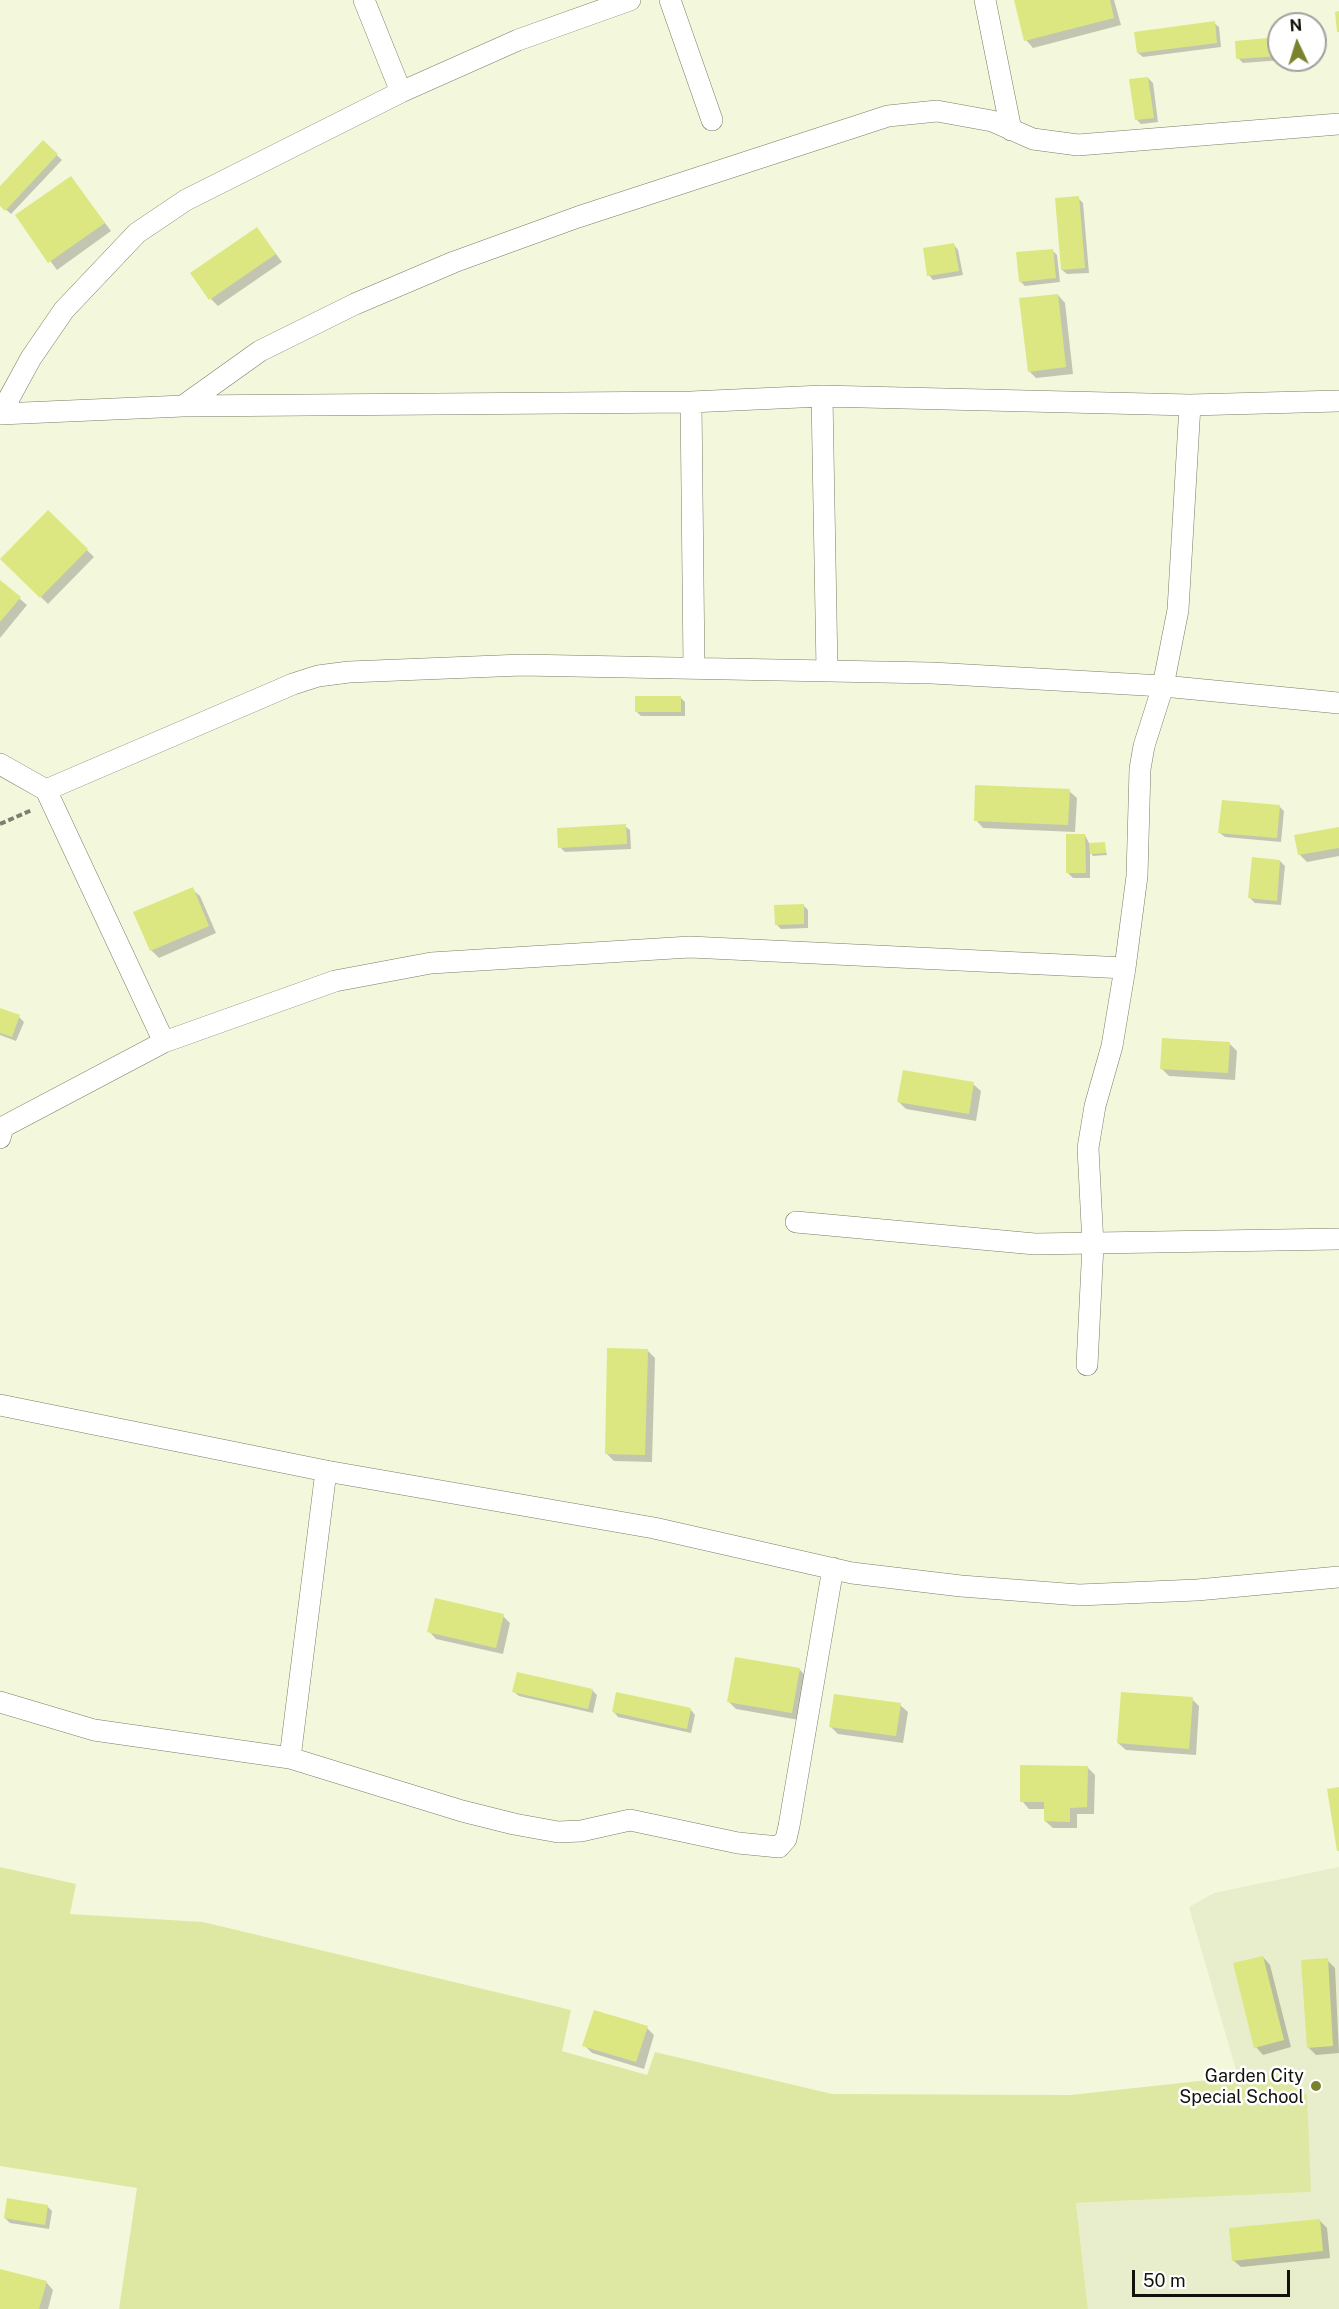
<!DOCTYPE html>
<style>
body{margin:0}
#map{position:relative;width:1339px;height:2309px;overflow:hidden;background:#f3f8dd;font-family:"Public Sans",sans-serif}
canvas{display:block}
.north{position:absolute;left:1267px;top:12px;width:60px;height:60px;box-sizing:border-box;background:#fff;border:2px solid #a0a09d;border-radius:50%;rotate:356deg;font-size:16px;font-weight:700;line-height:24px;text-align:center;color:#111209}
.north::after{content:'';display:block;margin:auto;width:21px;height:27px;background:#7a822d;clip-path:polygon(50% 0,100% 100%,50% 72%,0 100%)}
.scale{position:absolute;left:1132px;top:2270px;width:158px;height:27px;box-sizing:border-box;border:3px solid #111209;border-top:0;padding-left:8px;font-size:18px;line-height:21px;white-space:nowrap;color:#111209;-webkit-text-stroke:4px #fff;paint-order:stroke}
</style>
<div id="map">
<canvas width="1339" height="2309"></canvas>
<div class="north">N</div>
<div class="scale">50 m</div>
</div>
<script>
const context = document.querySelector('canvas').getContext('2d');
context.lineJoin = 'round';
function fill(path, color) { context.fillStyle = color; context.fill(path, 'evenodd'); }
const poly = rows => new Path2D(rows.map(r => 'M' + r).join(''));
function trace(path, color, width, dash) { context.strokeStyle = color; context.lineWidth = width; context.lineCap = dash ? 'butt' : 'round'; context.setLineDash(dash || []); context.stroke(path); }
function label(font, color, halo, rows, align = 'center') {
  context.font = font + ' "Public Sans",sans-serif'; context.lineWidth = 5; context.setLineDash([]); context.textBaseline = 'middle'; context.strokeStyle = halo; context.fillStyle = color; for (const [text, x, y, turn = 0] of rows) {
    context.save(); context.translate(x, y); context.rotate((+turn || 0) * Math.PI / 180); context.textAlign = isNaN(turn) ? turn : align; if (halo) context.strokeText(text, 0, 0); context.fillText(text, 0, 0); context.restore();
  }
}
fill(poly([
 [1339,1867,1339,2309,1088,2309,1076,2203,1311,2192,1273,2073,1238,2077,1189,1907,1214,1893]
]), '#e8edcb');
fill(poly([
 [0,1867,76,1884,70,1914,203,1922,571,2010,562,2051,647,2075,655,2052,832,2094,1070,2095,1273,2073,1307,2095,1311,2192,1076,2203,1088,2309,119,2309,137,2188,0,2166]
]), '#dfe8a2');
fill(poly([
 [1015,0,1114,0,1121,25,1033,48,1026,40],
 [1214,23,1219,27,1221,47,1143,57,1138,53],
 [1279,39,1279,60,1283,60,1243,63,1238,58],
 [1148,78,1153,83,1158,122,1141,124,1137,120],
 [43,142,62,160,11,214,0,204,0,188],
 [71,178,111,231,57,270,17,216],
 [1078,198,1083,203,1089,273,1067,274,1062,270],
 [257,229,282,262,218,306,211,299],
 [954,245,958,250,963,275,933,280,929,275],
 [1052,250,1057,255,1060,282,1025,286,1020,281],
 [1058,295,1065,303,1073,374,1036,378,1029,371],
 [48,512,94,557,48,604,2,559],
 [0,582,27,605,0,638],
 [680,697,685,702,685,716,641,716,636,711],
 [1069,791,1077,798,1075,832,983,828,976,820],
 [1279,806,1284,811,1281,842,1225,837,1220,833],
 [625,826,630,830,631,849,565,852,560,847],
 [1339,828,1339,856,1307,862,1299,854],
 [1085,835,1090,845,1104,844,1107,855,1093,856,1090,852,1090,878,1073,878,1068,873],
 [1280,861,1285,866,1281,905,1255,903,1250,898],
 [192,889,200,896,216,933,159,958,151,950],
 [803,905,808,910,808,928,781,929,777,925],
 [0,1009,19,1017,24,1022,16,1041,0,1035],
 [1230,1044,1237,1051,1235,1080,1169,1076,1161,1068],
 [973,1084,981,1091,976,1121,906,1109,899,1102],
 [647,1350,655,1358,652,1462,614,1461,607,1454],
 [503,1616,510,1623,503,1654,436,1639,429,1631],
 [736,1659,800,1670,807,1677,799,1720,736,1709,728,1701],
 [592,1690,597,1695,593,1713,519,1696,514,1692],
 [1192,1699,1199,1706,1196,1755,1126,1750,1118,1743],
 [900,1705,908,1712,903,1743,838,1734,831,1727],
 [691,1710,695,1715,691,1733,618,1717,614,1712],
 [1087,1767,1095,1775,1094,1814,1077,1814,1077,1828,1053,1828,1045,1821,1045,1809,1029,1809,1022,1801],
 [1263,1957,1270,1965,1291,2047,1263,2055,1256,2047],
 [1327,1960,1335,1968,1339,2053,1316,2055,1308,2047],
 [647,2028,654,2035,644,2069,592,2053,584,2045],
 [47,2206,52,2211,49,2229,10,2223,5,2218],
 [1319,2220,1327,2228,1330,2258,1241,2267,1233,2260],
 [0,2271,46,2282,53,2290,48,2309,0,2309]
]), '#0003');
fill(poly([
 [1014,0,1110,0,1114,18,1024,41],
 [1339,11,1339,32,1337,32,1335,12],
 [1215,21,1217,43,1137,53,1134,32],
 [1279,37,1279,56,1236,59,1235,41],
 [1148,77,1154,118,1135,120,1129,79],
 [43,140,58,154,5,211,0,206,0,186],
 [71,176,105,223,48,263,15,215],
 [1079,196,1085,268,1061,270,1055,198],
 [257,227,276,254,209,300,190,273],
 [954,243,959,271,927,276,923,248],
 [1053,249,1056,278,1019,282,1016,252],
 [1058,294,1066,367,1028,372,1019,298],
 [48,510,88,549,40,598,0,559],
 [0,580,21,597,0,622],
 [635,696,681,696,681,712,635,712],
 [975,785,1070,789,1068,825,974,821],
 [1222,800,1280,805,1277,838,1218,833],
 [626,824,627,844,558,848,557,828],
 [1339,827,1339,848,1298,855,1294,835],
 [1066,834,1085,834,1086,873,1066,873],
 [1105,842,1106,853,1090,854,1089,843],
 [1252,857,1280,860,1277,901,1248,898],
 [193,887,209,926,150,951,133,912],
 [804,904,804,924,775,925,774,905],
 [0,1008,20,1015,12,1037,0,1033],
 [1162,1038,1230,1042,1228,1073,1160,1069],
 [903,1070,974,1082,969,1114,897,1102],
 [607,1348,648,1349,645,1455,605,1454],
 [435,1598,504,1614,496,1648,427,1632],
 [735,1657,800,1668,792,1713,727,1702],
 [517,1672,593,1689,588,1709,512,1692],
 [616,1692,691,1708,687,1729,612,1712],
 [1121,1692,1193,1697,1189,1749,1117,1743],
 [834,1694,901,1703,896,1736,829,1727],
 [1020,1765,1088,1766,1087,1807,1070,1808,1070,1822,1044,1821,1044,1802,1020,1802],
 [1339,1787,1339,1851,1337,1851,1327,1789],
 [1263,1956,1284,2040,1254,2048,1233,1963],
 [1328,1958,1333,2046,1307,2048,1301,1960],
 [594,2010,648,2026,636,2062,582,2046],
 [7,2198,48,2205,45,2225,4,2218],
 [1320,2219,1323,2251,1232,2261,1229,2228],
 [0,2269,47,2281,39,2309,0,2309]
]), '#dce781');
const street = poly([
 [364,0,401,92],
 [670,0,712,120],
 [985,0,1011,130],
 [822,396,827,670],
 [691,402,694,667],
 [183,406,260,351,355,304,454,262,578,217,888,116,937,111,992,121,1033,139,1078,145,1339,124],
 [1,413,31,358,64,310,137,233,186,200,401,92,518,40,630,0],
 [0,414,183,406,691,402,822,396,1190,405,1339,401],
 [0,764,46,790,164,1042],
 [46,790,293,684,318,676,349,672,522,665,932,673,1163,686,1339,703],
 [0,1138,3,1127,164,1042,335,981,431,963,690,947,1125,968],
 [796,1222,1035,1244,1339,1239],
 [1087,1365,1093,1245,1088,1148,1095,1106,1112,1046,1125,968,1137,876,1140,769,1144,746,1163,686,1178,610,1190,405],
 [0,1405,326,1471,654,1528,852,1573,961,1586,1079,1595,1197,1590,1339,1577],
 [0,1702,94,1730,290,1758,462,1811,514,1824,558,1832,581,1831,630,1820,738,1843,779,1847,786,1839,789,1826,833,1568],
 [290,1758,326,1471]
]);
trace(street, '#797d65', 22);
trace(poly([
 [0,824,32,810]
]), '#7c7f6e', 4, [6, 3]);
trace(street, '#fff', 21);
for (const [x, y, r, color] of [
 [1316,2086,6,"#7a822d"]
]) { const dot = new Path2D(); dot.arc(x, y, r, 0, 2 * Math.PI); context.fillStyle = color; context.fill(dot); trace(dot, '#fff', 2); }
label('18px', '#111209', '#fff', [
 ["Garden City",1304,2076],
 ["Special School",1304,2097]
], 'right');
</script>
